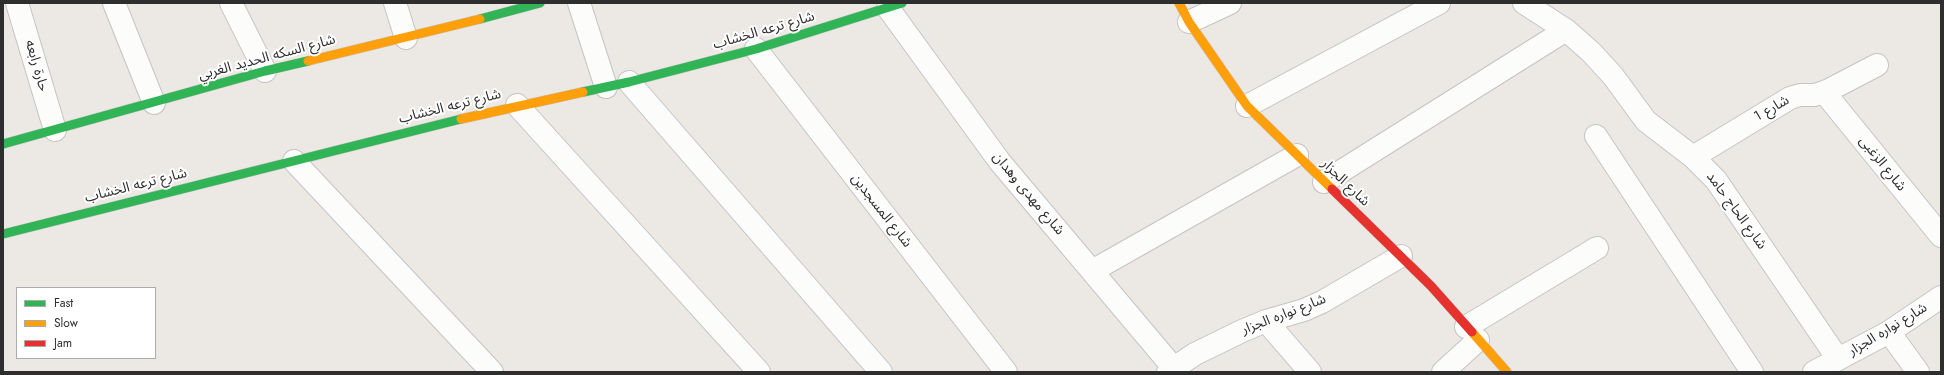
<!DOCTYPE html>
<meta charset="utf-8">
<style>
body{margin:0}
#map{position:relative;width:1944px;height:375px;overflow:hidden;background:#ece8e4;font-family:Jost,sans-serif}
canvas{display:block}
.frame{position:absolute;inset:0;border:4px solid #2e2e2e;pointer-events:none}
.legend{position:absolute;left:16px;top:287px;width:140px;height:72px;box-sizing:border-box;background:#fff;border:1px solid #ababab;margin:0;padding:5px 7px;list-style:none;font-size:12px;color:#2e2e2e}
.legend li{display:flex;align-items:center;gap:8px;height:20px}
.legend b{width:20px;border:1px solid #ababab}
</style>
<div id="map">
<canvas width="1944" height="375"></canvas>
<div class="frame"></div>
<ul class="legend">
<li><b style="height:5px;background:#30b455"></b>Fast</li>
<li><b style="height:5px;background:#ff9f0a"></b>Slow</li>
<li><b style="height:5px;background:#e5322d"></b>Jam</li>
</ul>
</div>
<script>
const context = document.querySelector('canvas').getContext('2d');
context.lineJoin = 'round';
const poly = rows => new Path2D(rows.map(r => 'M' + r).join(''));
function trace(path, color, width, dash) { context.strokeStyle = color; context.lineWidth = width; context.lineCap = dash ? 'butt' : 'round'; context.setLineDash(dash || []); context.stroke(path); }
function label(font, color, halo, rows, align = 'center') {
  context.font = font + ' Jost,"Noto Sans Arabic",sans-serif'; context.lineWidth = 4; context.setLineDash([]); context.textBaseline = 'middle'; context.strokeStyle = halo; context.fillStyle = color; for (const [text, x, y, turn = 0] of rows) {
    context.save(); context.translate(x, y); context.rotate((+turn || 0) * Math.PI / 180); context.textAlign = isNaN(turn) ? turn : align; if (halo) context.strokeText(text, 0, 0); context.fillText(text, 0, 0); context.restore();
  }
}
const street = poly([
 [17,3,55,130],
 [114,3,154,103],
 [231,3,265,71],
 [395,3,406,38],
 [579,3,606,87],
 [1524,3,1566,30,1591,52,1613,76,1646,121,1693,157,1716,180,1838,359],
 [888,8,1000,162,1177,372],
 [1189,22,1230,3],
 [756,49,1006,372],
 [629,82,881,372],
 [1824,92,1941,236],
 [517,105,759,372],
 [1247,106,1439,3],
 [1596,136,1752,372],
 [1693,157,1790,98,1800,95,1815,95,1829,90,1877,65],
 [294,161,492,372],
 [1324,182,1566,30],
 [1092,271,1297,155],
 [1266,321,1310,372],
 [1466,327,1597,248],
 [1889,332,1918,372],
 [1168,372,1195,354,1242,331,1266,321,1304,310,1322,302,1401,256],
 [1443,372,1478,340],
 [1814,372,1889,332,1941,297]
]);
const fast = poly([
 [480,19,540,3],
 [583,92,629,82,756,49,902,3],
 [3,144,265,71,308,61],
 [3,234,461,119]
]);
const slow = poly([
 [1179,3,1189,22,1247,106,1332,189],
 [308,61,480,19],
 [461,119,583,92],
 [1472,332,1507,372]
]);
const jam = poly([
 [1332,189,1431,286,1472,332]
]);
trace(street, '#c5c4c5', 24);
trace(fast, '#c5c4c5', 10);
trace(slow, '#c5c4c5', 10);
trace(jam, '#c5c4c5', 10);
trace(street, '#fcfcfb', 22);
trace(fast, '#30b455', 9);
trace(slow, '#ff9f0a', 9);
trace(jam, '#e5322d', 9);
label('14px', '#2e2e2e', '#fff', [
 ["شارع ترعه الخشاب",764,31,-16],
 ["شارع السكه الحديد الغربي",267,58,-15],
 ["حارة رابعه",36,66,74],
 ["شارع ترعه الخشاب",450,107,-14],
 ["شارع 1",1772,109,-30],
 ["شارع الزغبى",1882,164,51],
 ["شارع الجزار",1345,183,44],
 ["شارع ترعه الخشاب",136,186,-14],
 ["شارع مهدى وهدان",1028,194,50],
 ["شارع المسجدين",881,211,52],
 ["شارع الحاج حامد",1736,211,54],
 ["شارع نواره الجزار",1284,315,-21],
 ["شارع نواره الجزار",1888,330,-31]
]);
</script>
